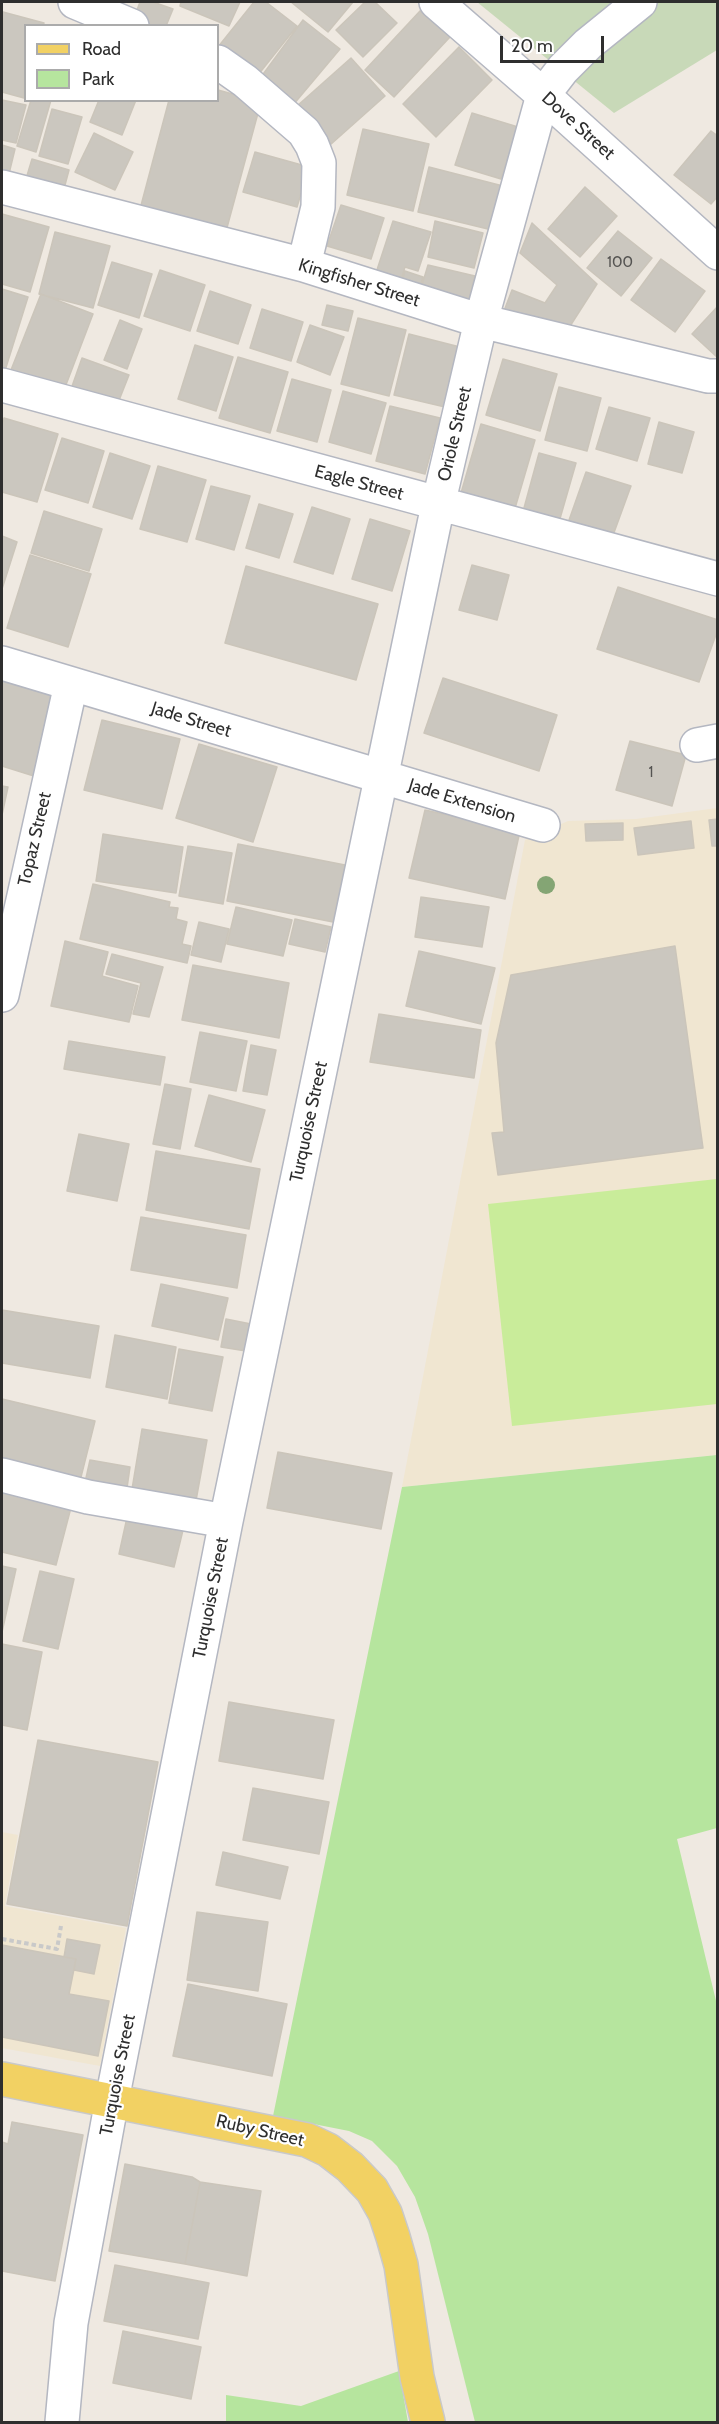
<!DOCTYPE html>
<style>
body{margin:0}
#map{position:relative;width:719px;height:2424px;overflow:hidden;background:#efe9e1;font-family:Cabin,sans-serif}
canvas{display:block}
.frame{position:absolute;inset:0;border:3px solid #2e2e2e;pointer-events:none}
.legend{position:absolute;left:24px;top:24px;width:195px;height:78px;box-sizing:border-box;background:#fff;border:2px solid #ababab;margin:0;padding:8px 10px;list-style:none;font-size:18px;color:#2e2e2e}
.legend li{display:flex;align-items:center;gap:12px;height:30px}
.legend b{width:30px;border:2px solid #ababab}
.scale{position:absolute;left:500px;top:36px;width:104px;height:27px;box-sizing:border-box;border:3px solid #2e2e2e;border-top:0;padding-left:8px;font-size:18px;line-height:21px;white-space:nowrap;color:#2e2e2e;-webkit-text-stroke:4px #fff;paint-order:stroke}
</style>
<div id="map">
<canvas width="719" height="2424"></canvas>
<div class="frame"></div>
<ul class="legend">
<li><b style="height:8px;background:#f2d163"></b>Road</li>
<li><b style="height:16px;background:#b6e59e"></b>Park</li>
</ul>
<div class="scale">20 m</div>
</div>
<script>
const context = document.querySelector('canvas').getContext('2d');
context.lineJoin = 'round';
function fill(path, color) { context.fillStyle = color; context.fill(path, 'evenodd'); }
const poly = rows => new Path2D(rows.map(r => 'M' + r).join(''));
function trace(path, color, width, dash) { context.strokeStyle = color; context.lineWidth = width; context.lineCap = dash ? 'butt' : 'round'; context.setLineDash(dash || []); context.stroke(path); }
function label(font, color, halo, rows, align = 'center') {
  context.font = font + ' Cabin,sans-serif'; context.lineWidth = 4.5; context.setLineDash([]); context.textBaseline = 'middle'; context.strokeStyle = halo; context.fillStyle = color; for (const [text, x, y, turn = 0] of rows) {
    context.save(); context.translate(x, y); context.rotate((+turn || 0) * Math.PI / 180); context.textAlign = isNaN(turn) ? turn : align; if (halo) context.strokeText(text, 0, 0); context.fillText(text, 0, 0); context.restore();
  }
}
fill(poly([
 [717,808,717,1455,402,1487,525,840,568,821,636,819],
 [2,1832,18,1835,5,1906,126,1928,100,2066,2,2048]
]), '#f0e6d1');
fill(poly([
 [717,1455,717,1828,677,1839,717,2005,717,2422,475,2422,428,2234,415,2197,397,2166,372,2141,349,2131,273,2116,402,1487],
 [399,2371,408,2422,226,2422,226,2395,301,2406]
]), '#b6e59e');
fill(poly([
 [477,2,717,2,717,50,614,113]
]), '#c8d9b8');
fill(poly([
 [717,1179,717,1404,512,1426,488,1204]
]), '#c9ec9a');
const building = poly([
 [140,2,153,2,173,9,166,26,152,26,134,18,140,2],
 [181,2,240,2,229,26,180,6,181,2],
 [254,2,266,2,297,26,254,80,218,47,254,2],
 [291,2,353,2,328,32,291,2],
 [365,2,375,2,397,23,363,57,336,30,365,2],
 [420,11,450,37,394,97,365,70,420,11],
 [3,12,44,23,43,26,26,26,24,98,2,92,3,12],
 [303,20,340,49,293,105,261,77,303,20],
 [459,47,492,80,436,137,403,104,459,47],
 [351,58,385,96,330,145,297,106,351,58],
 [218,90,261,102,225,235,139,213,169,100,218,100,218,90],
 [2,100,26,105,16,143,2,140,2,100],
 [31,100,51,100,36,152,17,146,31,100],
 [99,100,136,100,122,135,90,122,99,100],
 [52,109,82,117,68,164,39,156,52,109],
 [472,113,518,127,501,179,455,165,472,113],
 [363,129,429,144,413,211,347,195,363,129],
 [711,131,718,136,718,196,711,204,674,175,711,131],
 [94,133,133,152,115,190,75,172,94,133],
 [2,145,15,149,7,182,2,181,2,145],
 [255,152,309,167,297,207,243,192,255,152],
 [32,159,69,170,61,200,23,189,32,159],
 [429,167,503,186,492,230,418,212,429,167],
 [585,187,617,216,580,257,548,229,585,187],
 [341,205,384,218,371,259,327,246,341,205],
 [2,214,49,227,30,292,2,284,2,214],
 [393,221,431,232,418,271,405,267,399,286,374,279,393,221],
 [435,221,483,233,474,268,428,257,435,221],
 [532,223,597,284,565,334,504,311,512,290,545,303,557,285,520,253,532,223],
 [618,231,652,258,621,296,587,268,618,231],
 [55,232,110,246,93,308,39,294,55,232],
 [661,259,705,291,675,332,631,300,661,259],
 [112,262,152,274,139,318,98,305,112,262],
 [428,265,475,276,467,306,419,295,428,265],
 [160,270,205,285,190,331,144,316,160,270],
 [405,271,423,277,416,300,398,294,405,271],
 [2,289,28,297,3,377,2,376,2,289],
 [210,291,251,305,238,344,197,331,210,291],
 [41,294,93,314,64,390,11,370,41,294],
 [327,305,353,311,348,331,322,325,327,305],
 [718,306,718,358,692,334,718,306],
 [262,309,303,322,291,361,250,348,262,309],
 [358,318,406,330,389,396,341,384,358,318],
 [120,320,142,329,127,369,104,360,120,320],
 [310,325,344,337,330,375,297,362,310,325],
 [409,334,460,347,445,407,394,395,409,334],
 [195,345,233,357,216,411,178,399,195,345],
 [238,357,288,372,270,433,219,418,238,357],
 [82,358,129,375,116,408,70,392,82,358],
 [503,359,557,374,540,431,486,415,503,359],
 [292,379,331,390,317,442,277,431,292,379],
 [559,387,601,398,587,451,545,440,559,387],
 [343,391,386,403,371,454,329,442,343,391],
 [390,406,440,418,425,474,376,461,390,406],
 [609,407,650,418,637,461,596,449,609,407],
 [4,418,58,434,37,502,2,492,2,426,4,418],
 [659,422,694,432,682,473,648,464,659,422],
 [481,424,535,440,513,515,459,500,481,424],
 [62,438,104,451,88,503,45,490,62,438],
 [110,453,150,466,132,519,93,507,110,453],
 [539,453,576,463,557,529,521,519,539,453],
 [158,466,206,480,187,542,140,529,158,466],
 [586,472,631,486,612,538,568,523,586,472],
 [211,486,250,496,234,550,196,539,211,486],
 [259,504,293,514,279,558,246,548,259,504],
 [312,507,350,519,333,574,294,562,312,507],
 [44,511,102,529,89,571,31,553,44,511],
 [370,519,410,531,392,591,352,579,370,519],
 [2,536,17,542,2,589,2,536],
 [30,555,91,574,68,647,7,628,30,555],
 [472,565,509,575,497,620,459,610,472,565],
 [246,566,378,604,356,680,225,643,246,566],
 [618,587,718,620,718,629,699,682,597,649,618,587],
 [2,678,61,696,37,777,2,766,2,678],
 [443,678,557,715,539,771,424,733,443,678],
 [102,720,180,739,162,809,84,790,102,720],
 [630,741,686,755,672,806,616,790,630,741],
 [199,744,277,767,253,842,176,818,199,744],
 [2,786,8,787,2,815,2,786],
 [425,810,520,831,505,899,409,878,425,810],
 [718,819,718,846,712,846,709,820,718,819],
 [691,821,694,848,638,855,634,828,691,821],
 [623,823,623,840,586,841,585,824,623,823],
 [103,834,183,847,176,893,96,881,103,834],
 [238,844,345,865,333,922,227,901,238,844],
 [188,846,232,853,223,904,179,896,188,846],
 [93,884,170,902,169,907,178,908,176,919,187,922,182,944,191,946,187,963,80,939,93,884],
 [421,897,489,907,482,947,415,937,421,897],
 [236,907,292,920,283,956,227,944,236,907],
 [295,919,331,927,325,952,289,944,295,919],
 [199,922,229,929,221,962,191,955,199,922],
 [65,941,108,952,102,976,138,986,129,1022,51,1006,65,941],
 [675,946,703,1148,498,1175,492,1133,504,1132,496,1043,511,975,675,946],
 [419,951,495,968,481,1024,406,1006,419,951],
 [112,954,163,967,149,1017,133,1014,141,983,106,974,112,954],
 [193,965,289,983,279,1038,182,1020,193,965],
 [379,1014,481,1030,474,1078,370,1062,379,1014],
 [200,1032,247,1041,236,1091,190,1082,200,1032],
 [69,1041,165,1057,160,1085,64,1069,69,1041],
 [251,1045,276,1050,267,1095,243,1091,251,1045],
 [165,1084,191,1089,180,1149,153,1144,165,1084],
 [209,1095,265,1110,251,1162,195,1146,209,1095],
 [79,1134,129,1144,117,1201,67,1191,79,1134],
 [156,1151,260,1169,249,1229,146,1210,156,1151],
 [141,1217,246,1235,237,1288,131,1270,141,1217],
 [161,1284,228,1298,218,1340,152,1326,161,1284],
 [2,1310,99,1326,90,1378,2,1363,2,1310],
 [226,1319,251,1324,246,1351,221,1347,226,1319],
 [115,1335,176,1347,167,1399,106,1387,115,1335],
 [179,1349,223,1357,212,1411,169,1403,179,1349],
 [2,1399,95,1421,80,1481,2,1463,2,1399],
 [142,1429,207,1440,195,1506,131,1495,142,1429],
 [278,1452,392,1473,381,1529,267,1508,278,1452],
 [90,1460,130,1467,126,1495,84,1487,90,1460],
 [2,1479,74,1496,56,1565,2,1552,2,1479],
 [128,1513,184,1526,174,1567,119,1554,128,1513],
 [2,1566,16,1569,2,1632,2,1566],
 [40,1571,74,1579,58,1649,23,1641,40,1571],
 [2,1644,42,1652,27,1730,2,1725,2,1644],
 [229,1702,334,1720,323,1779,219,1761,229,1702],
 [38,1740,158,1762,127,1926,7,1904,38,1740],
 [253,1788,329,1802,319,1854,243,1840,253,1788],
 [223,1852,288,1867,280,1899,216,1885,223,1852],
 [197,1912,268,1922,258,1991,187,1980,197,1912],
 [67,1939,100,1945,94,1974,74,1970,76,1959,64,1957,67,1939],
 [2,1945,76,1959,69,1994,109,2001,98,2056,2,2037,2,1945],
 [188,1984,287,2004,272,2076,173,2056,188,1984],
 [12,2122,83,2135,55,2281,2,2271,2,2142,8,2144,12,2122],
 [125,2164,192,2177,200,2182,185,2264,109,2251,125,2164],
 [200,2182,261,2191,247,2276,185,2264,200,2182],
 [115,2265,209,2283,198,2339,104,2321,115,2265],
 [123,2331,201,2347,191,2399,113,2383,123,2331]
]);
fill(building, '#cbc7bf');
trace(building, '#cbc5ba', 1.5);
const minor = poly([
 [75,2,132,26],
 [436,2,543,95,718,253],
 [218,62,245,81,304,132,312,145,319,163,318,207,304,265],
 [2,187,304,265,481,321,708,376,718,376],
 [2,385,718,579],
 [2,663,543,825],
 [697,745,718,741],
 [2,995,71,684],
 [2,1475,88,1497,226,1521],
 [62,2422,71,2323,112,2100,226,1521,438,505,481,321,543,95,563,69,588,44,640,2]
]);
const major = poly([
 [2,2079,307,2140,328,2150,350,2167,372,2190,385,2213,393,2237,401,2265,417,2377,428,2422]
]);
trace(minor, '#b4b7c1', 36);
trace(major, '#c9c9c9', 36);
trace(poly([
 [2,1939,57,1949,61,1926]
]), '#c9c9c9', 4, [4.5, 3]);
trace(minor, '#fff', 33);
trace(major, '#f2d163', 33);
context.fillStyle = '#84a574';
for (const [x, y] of [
 [546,885]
]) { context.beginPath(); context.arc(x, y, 9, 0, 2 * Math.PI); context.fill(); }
label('15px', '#555452', null, [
 ["100",620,263],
 ["1",651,773]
]);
label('18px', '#2e2e2e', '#fff', [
 ["Dove Street",578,126,42],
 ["Kingfisher Street",359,283,17],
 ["Oriole Street",455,434,-77],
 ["Eagle Street",359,483,15],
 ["Jade Street",191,720,17],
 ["Jade Extension",462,801,17],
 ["Topaz Street",35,839,-77],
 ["Turquoise Street",309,1122,-78],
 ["Turquoise Street",211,1598,-79],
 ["Turquoise Street",118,2075,-79],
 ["Ruby Street",260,2131,13]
]);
</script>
